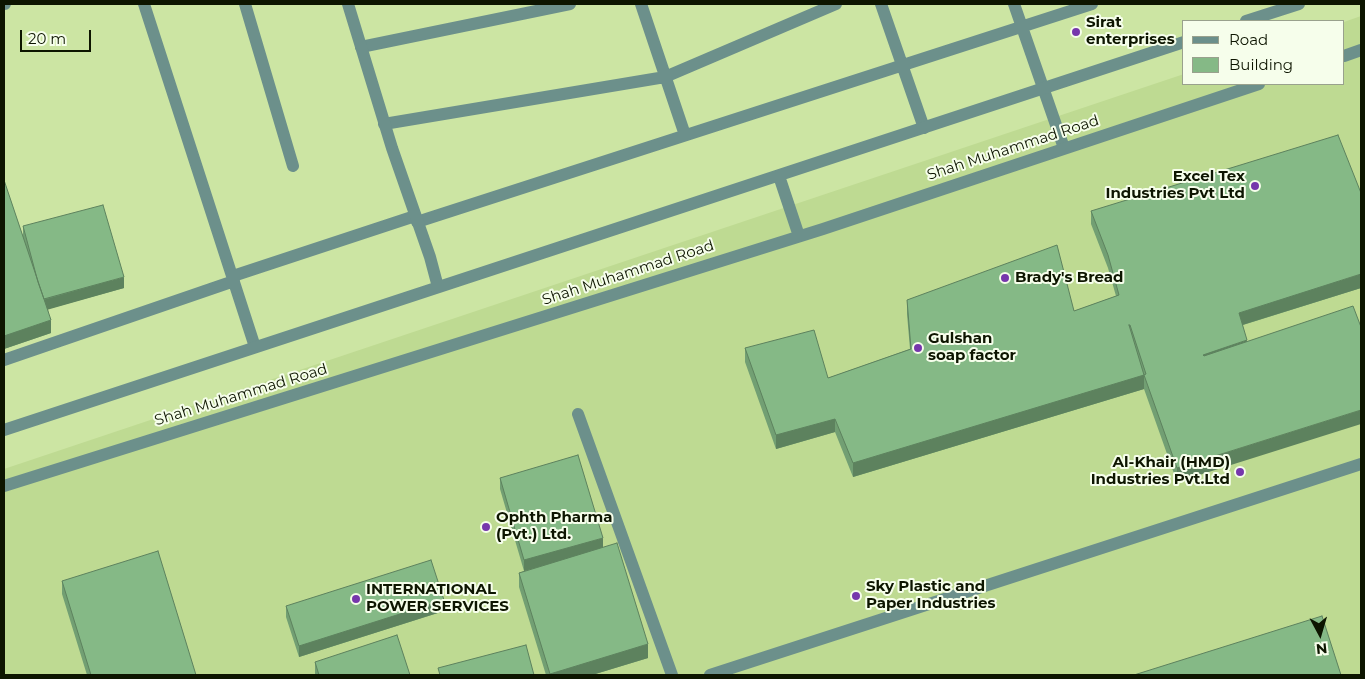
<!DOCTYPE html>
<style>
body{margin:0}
#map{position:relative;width:1365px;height:679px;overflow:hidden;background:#cce5a3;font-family:Montserrat,sans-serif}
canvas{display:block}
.frame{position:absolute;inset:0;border:5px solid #0d1500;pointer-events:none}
.legend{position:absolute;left:1182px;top:20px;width:162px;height:65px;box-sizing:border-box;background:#f6feeb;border:1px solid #99a18d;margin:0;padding:6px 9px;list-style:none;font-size:15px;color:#0d1500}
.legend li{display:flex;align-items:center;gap:10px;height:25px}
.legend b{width:25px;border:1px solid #99a18d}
.north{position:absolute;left:1295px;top:609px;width:50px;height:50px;-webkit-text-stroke:4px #f6feeb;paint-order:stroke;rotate:174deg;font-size:14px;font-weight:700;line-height:20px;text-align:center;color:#0d1500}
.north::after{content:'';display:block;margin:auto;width:18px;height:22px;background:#0d1500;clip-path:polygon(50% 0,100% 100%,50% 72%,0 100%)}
.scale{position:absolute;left:20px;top:30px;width:71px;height:22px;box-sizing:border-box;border:2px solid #0d1500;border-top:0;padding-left:6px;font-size:15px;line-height:18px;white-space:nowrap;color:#0d1500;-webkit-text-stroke:4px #f6feeb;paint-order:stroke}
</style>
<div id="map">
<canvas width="1365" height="679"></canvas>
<div class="frame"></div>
<ul class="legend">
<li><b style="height:6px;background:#6c908b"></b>Road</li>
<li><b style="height:14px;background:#85b986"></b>Building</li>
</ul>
<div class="north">N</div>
<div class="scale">20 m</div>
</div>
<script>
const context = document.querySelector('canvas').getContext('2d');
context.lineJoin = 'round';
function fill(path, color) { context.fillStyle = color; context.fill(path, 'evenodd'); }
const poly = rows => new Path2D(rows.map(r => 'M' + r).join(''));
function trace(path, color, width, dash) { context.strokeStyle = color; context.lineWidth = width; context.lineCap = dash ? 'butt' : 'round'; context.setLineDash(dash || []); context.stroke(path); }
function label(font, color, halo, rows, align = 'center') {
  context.font = font + ' Montserrat,sans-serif'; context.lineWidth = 4; context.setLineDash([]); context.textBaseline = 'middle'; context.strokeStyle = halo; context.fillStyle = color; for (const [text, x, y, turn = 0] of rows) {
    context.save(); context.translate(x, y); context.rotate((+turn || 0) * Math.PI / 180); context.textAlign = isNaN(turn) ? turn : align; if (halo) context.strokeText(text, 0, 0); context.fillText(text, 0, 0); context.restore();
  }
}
fill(poly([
 [1361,16,1361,675,4,675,4,469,1184,74,1184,84,1344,84,1344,22]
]), '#beda92');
trace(poly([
 [4,4,5,4],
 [144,4,255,347],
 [245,4,293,166],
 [641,4,685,135],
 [881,4,924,128],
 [1014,4,1064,148],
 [361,47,570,4],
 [384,124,665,77,836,4],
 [417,222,1092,4],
 [233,276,415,216],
 [4,360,234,281],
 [578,414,672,675],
 [710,675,1361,464]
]), '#6c908b', 12);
trace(poly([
 [348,4,392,148,430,257,438,287],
 [1246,21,1299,4],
 [1344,56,1361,50],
 [779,176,799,236],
 [4,430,1184,42],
 [4,486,823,229,1259,84]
]), '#6c908b', 12);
fill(poly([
 [4,184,23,236,23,226,124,288,48,309,51,333,4,349],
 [1091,211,1361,288,1243,325,1177,482,1144,389,853,477,835,432,776,449,745,362,745,348,828,378,910,349,907,314,907,300,1074,311,1116,296,1108,268,1091,224],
 [500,478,603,548,648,658,592,675,546,675,519,587,519,573,524,571,500,489],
 [62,581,196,675,87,675,62,594],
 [286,606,444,611,299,657,286,617],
 [315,662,410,675,315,675]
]), '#729f73');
fill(poly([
 [1361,274,1361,288,1239,326,1239,313],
 [124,277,124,288,43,311,43,300],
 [51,320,51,333,4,349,4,336],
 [1247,340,1247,354,1203,369,1203,355],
 [1144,375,1144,389,853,477,853,463],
 [1361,410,1361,424,1177,482,1177,468],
 [835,419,835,432,776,449,776,435],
 [603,538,603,549,524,571,524,560],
 [444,600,444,611,299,657,299,646],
 [648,644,648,658,592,675,550,675,550,674]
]), '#5d825e');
const building = poly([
 [1338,135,1361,193,1361,274,1239,313,1247,340,1203,355,1204,356,1353,306,1361,327,1361,410,1177,468,1144,375,853,463,835,419,776,435,745,348,814,330,828,378,911,349,907,300,1057,245,1074,311,1119,295,1108,255,1091,211,1338,135],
 [1129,325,1130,325,1146,374,1144,375,1129,325],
 [5,183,51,320,4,336,4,184,5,183],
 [103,205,124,277,44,299,38,282,23,226,103,205],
 [578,455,603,538,524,560,500,478,578,455],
 [617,543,648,644,550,674,519,573,617,543],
 [158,551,196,675,91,675,62,581,158,551],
 [431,560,444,600,299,646,286,606,431,560],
 [1322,616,1341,675,1134,675,1322,616],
 [397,635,410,675,319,675,315,662,397,635],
 [526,645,534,675,440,675,438,668,526,645]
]);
fill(building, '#85b986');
trace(building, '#5d825e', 1);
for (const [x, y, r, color] of [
 [1076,32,5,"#7637ac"],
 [1255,186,5,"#7637ac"],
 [1005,278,5,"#7637ac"],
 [918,348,5,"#7637ac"],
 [1240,472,5,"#7637ac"],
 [486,527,5,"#7637ac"],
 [856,596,5,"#7637ac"],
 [356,599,5,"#7637ac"]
]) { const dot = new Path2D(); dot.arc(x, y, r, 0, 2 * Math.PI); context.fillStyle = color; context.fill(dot); trace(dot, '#f6feeb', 2); }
label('bold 15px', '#0d1500', '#f6feeb', [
 ["Sirat",1086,23],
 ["enterprises",1086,40],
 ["Excel Tex",1245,177,"right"],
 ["Industries Pvt Ltd",1245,194,"right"],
 ["Brady's Bread",1015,278],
 ["Gulshan",928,339],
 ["soap factor",928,356],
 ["Al-Khair (HMD)",1230,463,"right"],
 ["Industries Pvt.Ltd",1230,480,"right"],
 ["Ophth Pharma",496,518],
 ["(Pvt.) Ltd.",496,535],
 ["Sky Plastic and",866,587],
 ["Paper Industries",866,604],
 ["INTERNATIONAL",366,590],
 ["POWER SERVICES",366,607]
], 'left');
label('15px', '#0d1500', '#f6feeb', [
 ["Shah Muhammad Road",1013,148,-18],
 ["Shah Muhammad Road",628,273,-18],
 ["Shah Muhammad Road",241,395,-17]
]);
</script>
